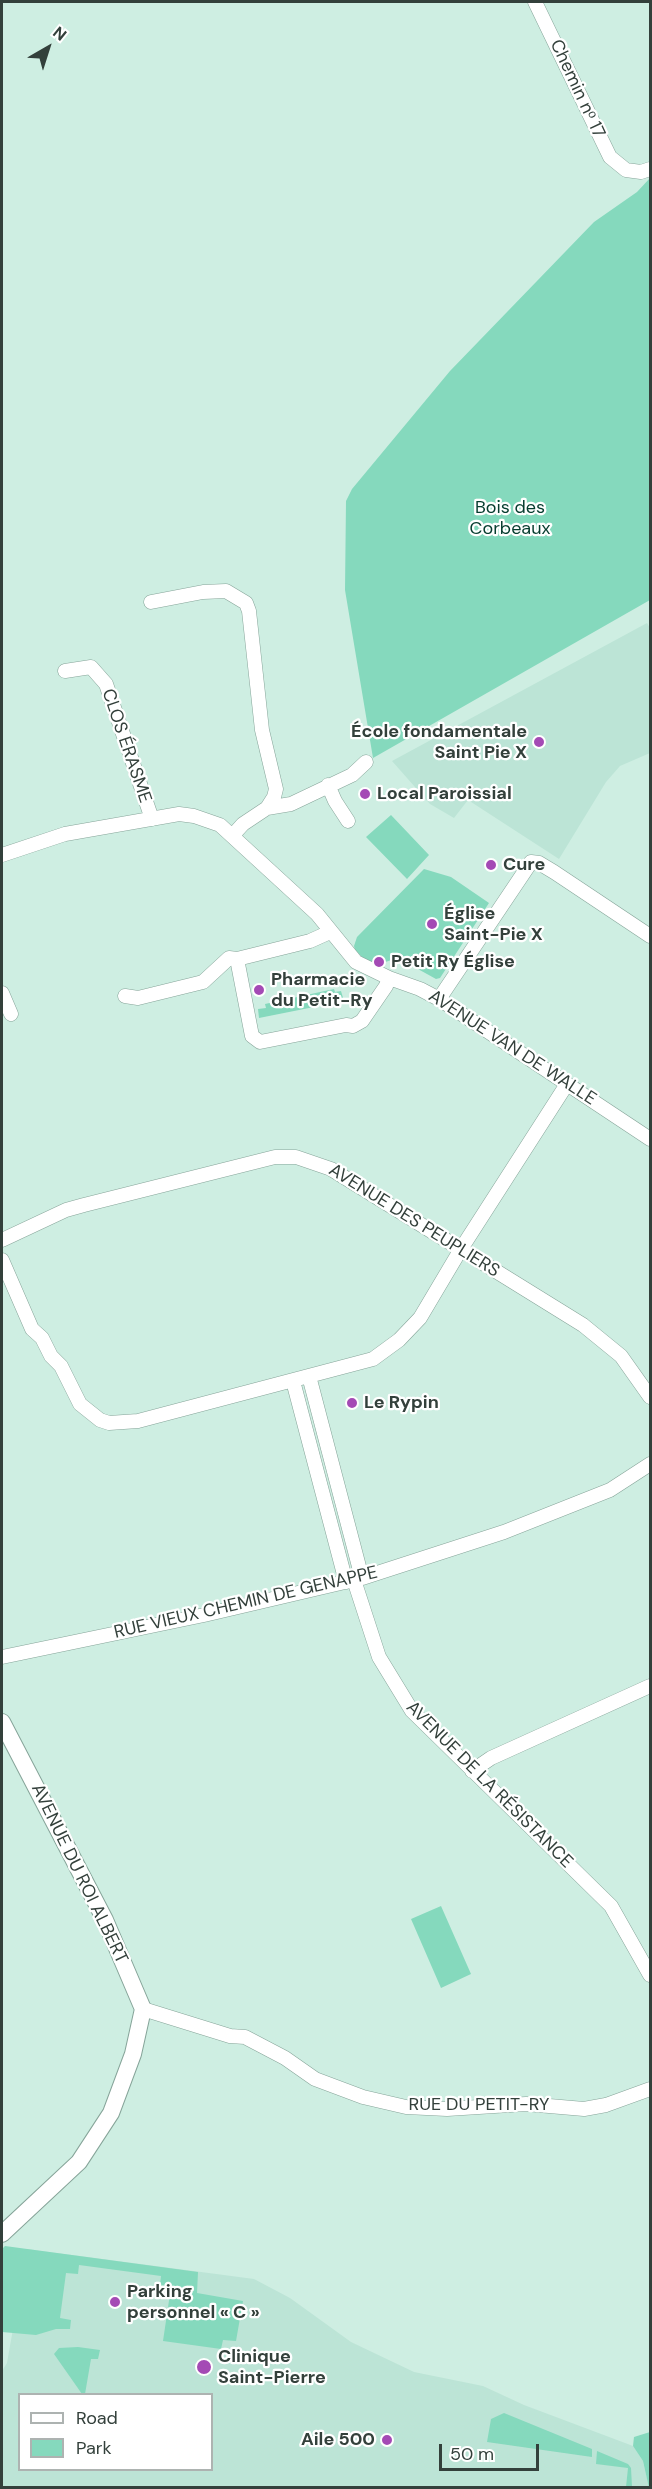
<!DOCTYPE html>
<meta charset="utf-8">
<style>
body{margin:0}
#map{position:relative;width:652px;height:2489px;overflow:hidden;background:#ceeee2;font-family:"DM Sans",sans-serif}
canvas{display:block}
.frame{position:absolute;inset:0;border:3px solid #33403b;pointer-events:none}
.legend{position:absolute;left:18px;top:2393px;width:195px;height:78px;box-sizing:border-box;background:#fff;border:2px solid #adb3b1;margin:0;padding:8px 10px;list-style:none;font-size:18px;color:#33403b}
.legend li{display:flex;align-items:center;gap:12px;height:30px}
.legend b{width:30px;border:2px solid #adb3b1}
.north{position:absolute;left:18px;top:18px;width:60px;height:60px;-webkit-text-stroke:4px #fff;paint-order:stroke;rotate:39deg;font-size:16px;font-weight:700;line-height:24px;text-align:center;color:#33403b}
.north::after{content:'';display:block;margin:auto;width:21px;height:27px;background:#33403b;clip-path:polygon(50% 0,100% 100%,50% 72%,0 100%)}
.scale{position:absolute;left:439px;top:2444px;width:100px;height:27px;box-sizing:border-box;border:3px solid #33403b;border-top:0;padding-left:8px;font-size:18px;line-height:21px;white-space:nowrap;color:#33403b;-webkit-text-stroke:4px #fff;paint-order:stroke}
</style>
<div id="map">
<canvas width="652" height="2489"></canvas>
<div class="frame"></div>
<ul class="legend">
<li><b style="height:8px;background:#fff"></b>Road</li>
<li><b style="height:16px;background:#85d9bd"></b>Park</li>
</ul>
<div class="north">N</div>
<div class="scale">50 m</div>
</div>
<script>
const context = document.querySelector('canvas').getContext('2d');
context.lineJoin = 'round';
function fill(path, color) { context.fillStyle = color; context.fill(path, 'evenodd'); }
const poly = rows => new Path2D(rows.map(r => 'M' + r).join(''));
function trace(path, color, width, dash) { context.strokeStyle = color; context.lineWidth = width; context.lineCap = dash ? 'butt' : 'round'; context.setLineDash(dash || []); context.stroke(path); }
function label(font, color, halo, rows, align = 'center') {
  context.font = font + ' "DM Sans",sans-serif'; context.lineWidth = 4.5; context.setLineDash([]); context.textBaseline = 'middle'; context.strokeStyle = halo; context.fillStyle = color; for (const [text, x, y, turn = 0] of rows) {
    context.save(); context.translate(x, y); context.rotate((+turn || 0) * Math.PI / 180); context.textAlign = isNaN(turn) ? turn : align; if (halo) context.strokeText(text, 0, 0); context.fillText(text, 0, 0); context.restore();
  }
}
fill(poly([
 [647,623,650,628,650,753,620,766,606,782,559,859,468,800,454,818,430,804,392,761],
 [27,2249,254,2279,290,2298,351,2342,414,2372,483,2386,524,2405,633,2446,643,2461,649,2487,2,2487,2,2371,7,2363],
 [20,2394,212,2394,212,2470,20,2470]
]), '#bce4d6');
fill(poly([
 [650,178,650,600,373,758,345,590,346,501,352,489,450,371,594,222,637,192],
 [391,815,429,855,407,879,366,837],
 [424,869,451,877,489,903,440,978,436,979,398,958,379,964,365,960,355,950,354,946,357,937],
 [334,989,335,992,341,991,344,1001,259,1018,258,1009,266,1008,265,1004],
 [441,1906,471,1974,441,1988,411,1919],
 [5,2246,198,2272,197,2293,243,2301,236,2341,223,2340,221,2349,163,2341,171,2287,160,2285,161,2276,79,2265,78,2274,66,2273,60,2318,71,2320,70,2329,56,2329,36,2335,2,2332,2,2249],
 [78,2347,100,2350,98,2359,91,2359,85,2394,87,2394,82,2394,54,2354,59,2348],
 [504,2413,592,2449,592,2457,487,2442,491,2419],
 [650,2432,650,2487,649,2488,643,2461,633,2446,634,2437],
 [597,2451,628,2464,631,2468,632,2487,626,2487,628,2468,596,2464]
]), '#85d9bd');
const minor = poly([
 [535,2,610,157,626,170,641,172,650,169],
 [151,602,203,592,226,591,246,603,249,611,262,730,276,789,274,797,267,808,243,824,233,835],
 [65,671,91,667,106,684,152,819],
 [328,785,335,801,348,821],
 [267,808,291,804,352,775,366,762],
 [2,855,65,834,179,814,194,816,220,825,317,914,356,962,389,978,420,989,439,999,650,1139],
 [237,959,252,1036,260,1042,346,1025,353,1026,362,1021,386,986,389,978],
 [2,993,11,1014],
 [125,996,138,998,203,982,229,958,237,959,310,941,330,932],
 [439,999,531,862,539,863,554,872,650,936],
 [2,1240,66,1210,84,1205,275,1157,296,1157,331,1169,583,1325,621,1356,650,1397],
 [2,1260,32,1329,42,1338,51,1356,61,1366,80,1404,100,1420,109,1423,138,1421,373,1359,399,1340,420,1318,461,1249,567,1084],
 [309,1376,362,1578],
 [293,1381,346,1582],
 [354,1580,379,1657,412,1711,611,1906,650,1975],
 [2,1657,204,1615,362,1578,504,1532,610,1490,650,1464],
 [472,1771,491,1758,650,1686],
 [143,2009,230,2036,245,2037,285,2058,315,2079,363,2097,406,2107,447,2109,526,2104,584,2109,606,2105,650,2089]
]);
const major = poly([
 [2,1722,105,1920,143,2009,133,2054,111,2113,79,2162,2,2234]
]);
trace(minor, '#86a499', 15);
trace(major, '#86a499', 18);
trace(minor, '#fff', 14);
trace(major, '#fff', 16);
for (const [x, y, r, color] of [
 [539,742,6,"#a44ab5"],
 [365,794,6,"#a44ab5"],
 [491,865,6,"#a44ab5"],
 [432,924,6,"#a44ab5"],
 [379,962,6,"#a44ab5"],
 [259,990,6,"#a44ab5"],
 [352,1403,6,"#a44ab5"],
 [115,2302,6,"#a44ab5"],
 [204,2367,8,"#a44ab5"],
 [387,2440,6,"#a44ab5"]
]) { const dot = new Path2D(); dot.arc(x, y, r, 0, 2 * Math.PI); context.fillStyle = color; context.fill(dot); trace(dot, '#fff', 2); }
label('18px', '#33403b', '#fff', [
 ["Chemin nᵒ 17",577,89,65],
 ["CLOS ÉRASME",126,746,71],
 ["AVENUE VAN DE WALLE",512,1048,33],
 ["AVENUE DES PEUPLIERS",414,1221,32],
 ["RUE VIEUX CHEMIN DE GENAPPE",246,1603,-13],
 ["AVENUE DE LA RÉSISTANCE",489,1785,45],
 ["AVENUE DU ROI ALBERT",79,1874,64],
 ["RUE DU PETIT-RY",479,2105]
]);
label('18px', '#053c2e', '#fff', [
 ["Bois des",510,508],
 ["Corbeaux",510,529]
]);
label('bold 18px', '#33403b', '#fff', [
 ["École fondamentale",527,732,"right"],
 ["Saint Pie X",527,753,"right"],
 ["Local Paroissial",377,794],
 ["Cure",503,865],
 ["Église",444,914],
 ["Saint-Pie X",444,935],
 ["Petit Ry Église",391,962],
 ["Pharmacie",271,980],
 ["du Petit-Ry",271,1001],
 ["Le Rypin",364,1403],
 ["Parking",127,2292],
 ["personnel « C »",127,2313],
 ["Clinique",218,2357],
 ["Saint-Pierre",218,2378],
 ["Aile 500",375,2440,"right"]
], 'left');
</script>
